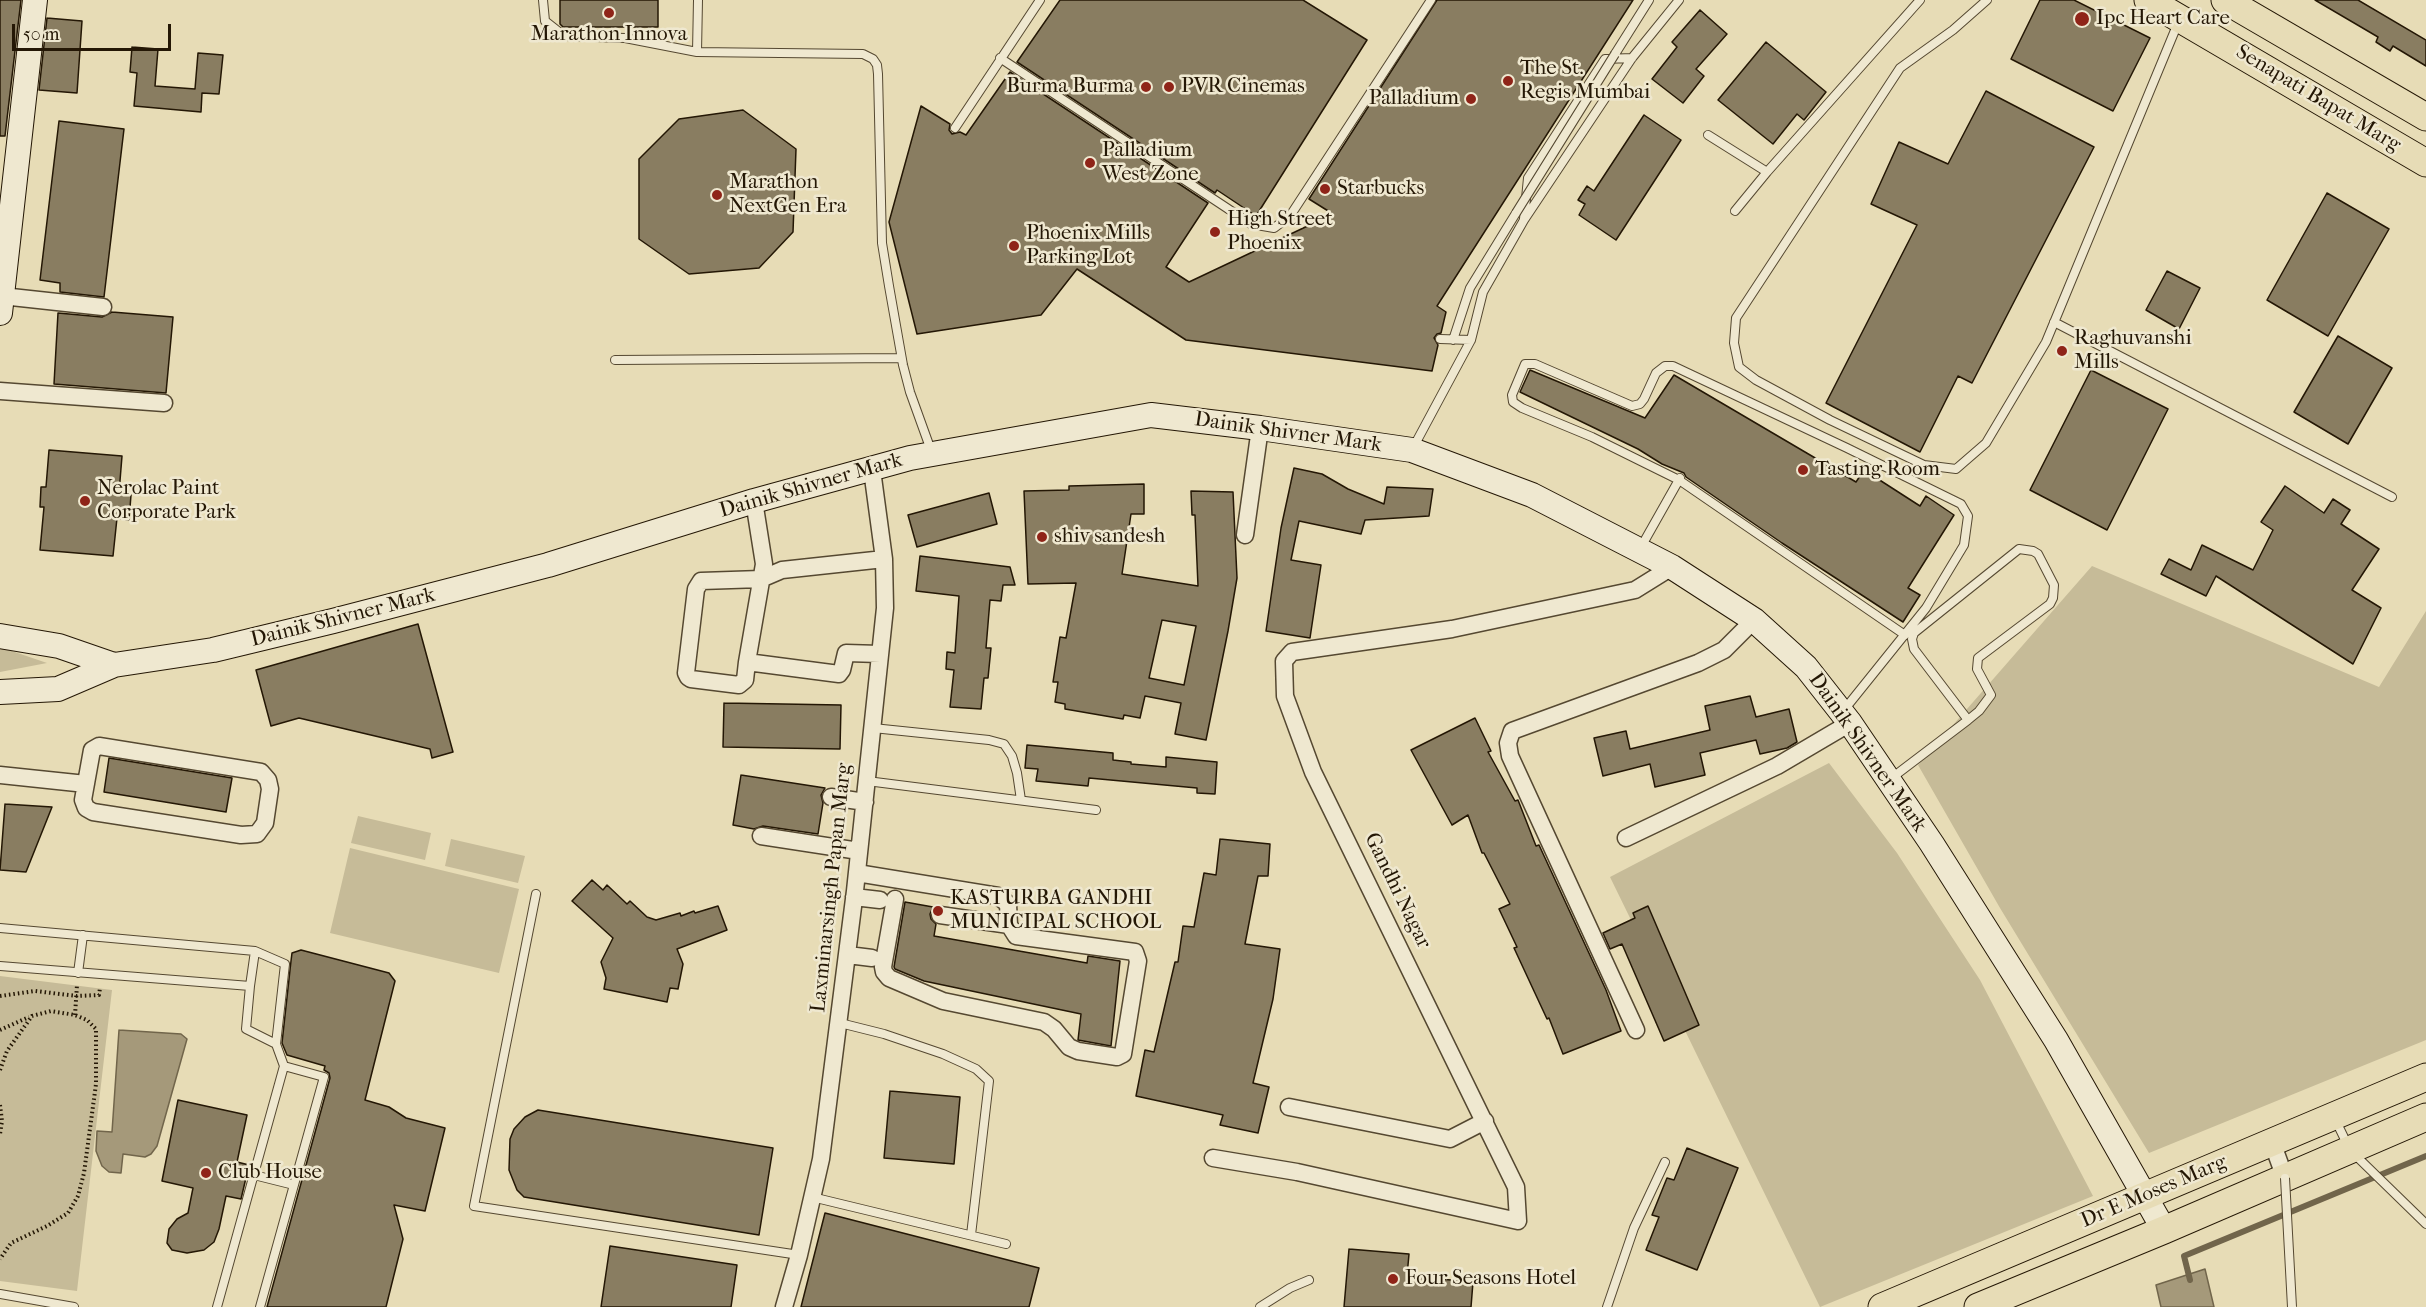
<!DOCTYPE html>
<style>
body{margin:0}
#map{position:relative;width:2426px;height:1307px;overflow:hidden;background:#e7dcb6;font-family:"IM FELL French Canon",serif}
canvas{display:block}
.scale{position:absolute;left:12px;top:24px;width:159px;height:27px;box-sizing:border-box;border:3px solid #241705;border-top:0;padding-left:8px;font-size:18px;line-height:21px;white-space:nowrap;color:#241705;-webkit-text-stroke:4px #efe8d0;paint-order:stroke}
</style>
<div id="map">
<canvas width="2426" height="1307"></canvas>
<div class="scale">50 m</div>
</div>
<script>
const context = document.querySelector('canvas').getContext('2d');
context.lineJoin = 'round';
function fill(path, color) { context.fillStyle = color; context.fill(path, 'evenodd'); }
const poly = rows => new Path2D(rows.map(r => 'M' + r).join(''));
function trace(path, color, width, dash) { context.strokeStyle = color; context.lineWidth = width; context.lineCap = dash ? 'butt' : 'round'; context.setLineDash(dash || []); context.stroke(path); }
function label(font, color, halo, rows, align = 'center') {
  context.font = font + ' "IM FELL French Canon",serif'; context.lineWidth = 5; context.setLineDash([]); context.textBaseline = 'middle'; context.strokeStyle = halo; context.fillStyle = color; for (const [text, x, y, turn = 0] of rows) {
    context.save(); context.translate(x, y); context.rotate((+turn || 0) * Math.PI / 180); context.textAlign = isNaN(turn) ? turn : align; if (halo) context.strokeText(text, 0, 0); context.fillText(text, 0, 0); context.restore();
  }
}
fill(poly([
 [2092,566,2379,687,2426,611,2426,1040,2149,1153,2000,908,1918,765],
 [0,647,47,663,0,672],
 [1829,763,1897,853,1980,980,2093,1196,1820,1307,1610,877],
 [358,816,431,833,425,860,351,843],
 [451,839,525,856,518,883,445,866],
 [350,848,519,889,499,973,330,933],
 [0,976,112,990,77,1291,0,1281]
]), '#c6bb98');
const water = poly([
 [119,1030,181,1034,187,1039,157,1146,151,1154,145,1157,123,1154,121,1173,109,1172,102,1166,96,1151,97,1131,112,1132,119,1030],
 [2205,1269,2214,1307,2161,1307,2156,1285,2205,1269]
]);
fill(water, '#a5997a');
trace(water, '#71654b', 1.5);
trace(poly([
 [2190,1280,2184,1256,2426,1156]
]), '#71654b', 6);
const building = poly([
 [0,0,21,0,5,136,0,136,0,0],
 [560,0,658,0,658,27,563,27,560,24,560,0],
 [1060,0,1303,0,1367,40,1256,216,1217,190,1215,193,1017,62,1060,0],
 [1437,0,1633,0,1437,306,1446,312,1441,333,1437,334,1434,338,1438,345,1432,371,1186,340,1077,269,1041,315,917,334,889,222,921,106,950,124,949,130,952,134,960,132,966,135,1010,72,1208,203,1166,267,1189,282,1333,214,1309,199,1437,0],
 [2040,0,2074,0,2150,38,2113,111,2011,59,2040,0],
 [2315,0,2358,0,2426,40,2426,66,2393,46,2390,51,2376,42,2378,37,2315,0],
 [1700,10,1727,34,1696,69,1704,76,1683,103,1652,79,1677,47,1672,42,1700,10],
 [47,18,82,21,77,93,39,90,47,18],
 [1766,42,1826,92,1804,120,1797,114,1773,144,1718,100,1766,42],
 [132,47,158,49,155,86,195,89,198,53,223,55,219,94,202,93,201,112,134,106,137,73,130,72,132,47],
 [1986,91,2094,147,1972,383,1958,376,1920,452,1826,403,1917,225,1871,204,1899,142,1948,164,1986,91],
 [743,110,796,149,793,232,759,268,689,274,639,239,639,159,679,119,743,110],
 [1644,115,1681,140,1616,240,1579,215,1585,204,1578,200,1587,186,1594,191,1644,115],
 [59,121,124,129,104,297,60,292,60,283,40,280,59,121],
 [2327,193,2389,229,2328,336,2267,300,2327,193],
 [2167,271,2200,288,2179,329,2146,310,2167,271],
 [112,312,173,317,166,393,54,384,58,313,102,317,112,312],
 [2338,336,2392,368,2348,444,2294,412,2338,336],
 [1530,370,1645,418,1674,375,1856,482,1864,470,1920,506,1926,496,1954,515,1908,588,1920,595,1903,622,1782,543,1686,477,1684,473,1662,464,1638,449,1520,392,1530,370],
 [2091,370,2168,409,2107,530,2030,490,2091,370],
 [49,450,122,456,119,493,131,495,129,520,117,518,113,556,40,550,44,507,40,507,41,487,46,487,49,450],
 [1294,468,1322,474,1348,489,1384,504,1387,487,1433,489,1429,516,1365,520,1361,534,1299,521,1291,560,1321,565,1310,638,1266,631,1281,528,1294,468],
 [1144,484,1144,514,1131,514,1122,574,1198,586,1195,515,1192,515,1191,491,1233,492,1237,578,1228,631,1206,740,1175,734,1181,703,1145,696,1140,718,1124,715,1123,719,1065,709,1065,704,1055,702,1058,682,1053,682,1060,637,1066,638,1076,583,1028,584,1024,491,1069,490,1069,486,1144,484],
 [1162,620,1196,626,1184,685,1149,678,1162,620],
 [2285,486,2324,513,2333,499,2350,510,2341,524,2379,549,2352,590,2381,608,2353,664,2216,576,2206,596,2161,574,2169,559,2191,570,2202,545,2253,570,2273,530,2261,522,2285,486],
 [989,493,997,524,917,547,908,515,989,493],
 [920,556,1010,567,1015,585,1003,585,1001,601,990,600,986,648,991,648,988,678,984,678,981,709,950,707,954,670,946,669,947,652,955,653,959,596,916,591,920,556],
 [418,624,453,752,432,758,430,749,299,718,271,726,256,670,418,624],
 [1750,696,1756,717,1789,709,1797,742,1787,748,1760,754,1756,740,1700,753,1705,775,1655,787,1650,764,1603,776,1594,738,1626,731,1630,749,1710,730,1705,706,1750,696],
 [724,703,841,705,840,749,723,747,724,703],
 [1475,718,1491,751,1488,752,1515,801,1518,800,1536,846,1539,845,1606,990,1621,1031,1563,1054,1549,1018,1547,1019,1514,948,1517,947,1499,909,1510,904,1484,853,1482,853,1468,815,1452,825,1411,750,1475,718],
 [1027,745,1113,753,1113,760,1131,762,1131,764,1166,767,1166,757,1217,762,1215,794,1197,793,1197,788,1089,778,1088,786,1036,781,1038,769,1025,768,1027,745],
 [109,758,232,778,226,812,104,792,109,758],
 [741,775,825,788,821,795,823,803,818,834,763,826,754,829,733,825,741,775],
 [5,804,52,807,26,872,0,870,5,804],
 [1220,839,1270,844,1268,876,1258,876,1245,944,1280,949,1273,999,1253,1083,1269,1087,1258,1133,1220,1125,1223,1115,1136,1096,1145,1050,1154,1052,1175,962,1178,962,1183,926,1194,927,1204,873,1216,875,1220,839],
 [592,880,603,890,607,885,627,904,630,901,647,917,656,920,680,913,681,916,694,911,695,913,718,906,727,930,677,949,683,964,678,989,670,988,667,1002,604,989,606,978,601,962,613,938,572,901,592,880],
 [905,902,933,907,930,914,931,919,936,924,934,936,1087,963,1088,956,1120,961,1111,1046,1078,1040,1081,1014,924,981,895,969,894,967,905,902],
 [1648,906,1699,1025,1664,1041,1622,944,1610,949,1603,933,1635,918,1633,913,1648,906],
 [301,950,389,973,395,981,365,1100,389,1107,406,1118,445,1128,425,1211,394,1205,403,1239,386,1307,267,1307,330,1078,329,1073,324,1070,325,1066,287,1055,282,1043,291,961,292,953,301,950],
 [890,1091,960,1097,954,1164,884,1158,890,1091],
 [178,1100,247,1115,237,1162,249,1165,241,1199,226,1196,219,1229,214,1242,204,1250,187,1253,172,1250,167,1243,169,1229,177,1219,188,1213,193,1188,162,1181,178,1100],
 [538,1110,773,1148,759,1235,524,1197,517,1190,509,1170,510,1139,514,1129,525,1117,538,1110],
 [1687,1148,1738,1168,1697,1270,1646,1250,1659,1217,1652,1215,1667,1178,1674,1180,1687,1148],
 [825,1213,1039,1268,1029,1307,801,1307,825,1213],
 [610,1246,737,1265,731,1307,601,1307,610,1246],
 [1349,1249,1409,1254,1407,1276,1473,1282,1471,1307,1344,1307,1349,1249]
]);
fill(building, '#897d61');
trace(building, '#241705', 1.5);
const lane = poly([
 [543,0,545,21,564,36,625,38,697,52,863,54,873,59,877,65,878,74,882,243,889,286,903,365,910,392,932,453],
 [1987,0,1953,30,1900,68,1736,318,1734,343,1739,367,1756,380,1830,420,1924,465,1956,469,1986,443,2046,342,2178,23],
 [697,52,698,0],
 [1615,54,1649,0],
 [1000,58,1251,224,1274,228,1290,216,1431,0],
 [955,128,1040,0],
 [1708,135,1767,172,1920,0],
 [1735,211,1767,172],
 [1524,219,1528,178,1605,59,1632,58],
 [2054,322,2392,497],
 [1440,339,1471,340,1483,292,1524,220,1632,58,1679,0],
 [1453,340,1470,288,1516,213],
 [615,360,901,358],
 [1413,448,1471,340],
 [1641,547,1680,478],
 [1844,710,1926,608,1964,545,1968,516,1961,504,1847,448,1673,366,1665,366,1656,373,1644,399,1640,404,1632,406,1535,364,1525,364,1512,395,1513,402,1522,408,1592,437,1679,480,1905,635],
 [873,728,989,740,1004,744,1012,756,1017,773,1021,800],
 [1889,780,1968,720,1979,711,1991,695,1977,669,1978,658,2050,604,2053,598,2054,585,2038,554,2033,551,2019,549,1914,633,1912,639,1914,649,1968,720],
 [867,781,1096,810],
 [536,894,474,1206,799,1255],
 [0,928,255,951,285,964,276,1044,284,1066,217,1307],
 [0,966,250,986,246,1029,276,1044],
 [78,973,83,935],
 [250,986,255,951],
 [840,1023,884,1034,943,1054,976,1069,989,1081,971,1235],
 [2335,1119,2350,1150,2426,1224],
 [254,1175,294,1185],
 [812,1197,1006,1244],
 [0,1294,74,1307],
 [260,1307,324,1077,284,1066],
 [1260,1307,1290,1288,1309,1280],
 [1607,1307,1634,1228,1665,1162]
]);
const street = poly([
 [2,296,103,307],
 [0,391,164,403],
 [754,501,764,564,747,662,839,674,842,670,846,653,880,654],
 [1245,535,1260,428],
 [747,662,745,680,739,685,691,679,688,677,686,673,696,589,701,581,761,579,782,570,884,559],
 [99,746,261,772,268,780,270,789,265,823,257,834,241,835,93,812,86,808,83,800,92,750,99,746],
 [0,775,86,784],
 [831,797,865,802],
 [761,836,859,851],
 [1626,838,1777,766,1850,723],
 [857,873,998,896,1008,904,1009,925,1016,936,1135,952,1138,961,1123,1054,1117,1057,1078,1051,1069,1047,1054,1029,1044,1022,943,1001,889,978,884,972,883,967,895,899],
 [854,897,880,900],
 [940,915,1009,925],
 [848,955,872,958],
 [1636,1030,1510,756,1508,743,1512,731,1698,663,1724,650,1754,620],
 [1289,1107,1450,1139,1485,1121],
 [2272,1142,2285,1178],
 [1213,1158,1297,1172,1518,1221,1516,1187,1313,772,1285,696,1284,661,1292,652,1452,629,1635,590,1672,567],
 [784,1307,799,1255,821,1159,855,891,885,608,884,559,872,470]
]);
const secondary = poly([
 [0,313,35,0],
 [0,636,59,646,114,665],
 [0,692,58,689,114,665,213,650,333,621,548,565,754,501,910,458,1151,415,1260,428,1412,450,1532,495,1672,567,1754,620,1806,667,1850,723,1932,844,2056,1040,2164,1230]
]);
const primary = poly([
 [2148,0,2426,163],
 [2225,0,2426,117],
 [1882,1307,2426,1077],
 [1978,1307,2164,1230,2426,1117]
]);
trace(lane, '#554831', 10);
trace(street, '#554831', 19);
trace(secondary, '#241705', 26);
trace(primary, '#241705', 29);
trace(poly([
 [0,996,35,991,77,996,99,995,100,988],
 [75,1015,77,985],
 [0,1030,29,1017],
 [0,1070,7,1051,32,1016,51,1011,75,1015,87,1020,96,1029,96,1084,84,1173,78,1196,68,1213,47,1226,11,1243,0,1259],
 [0,1105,2,1121,0,1134]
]), '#241705', 4, [1.5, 3]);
trace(lane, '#efe8d0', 8);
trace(street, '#efe8d0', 16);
trace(secondary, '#efe8d0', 24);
trace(primary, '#e7dcb6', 27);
const laneBridge = poly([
 [1516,213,1615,54],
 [2285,1178,2292,1307]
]);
trace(laneBridge, '#554831', 10, []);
trace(laneBridge, '#efe8d0', 8);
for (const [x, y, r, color] of [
 [609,13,6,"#8f2418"],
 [2082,19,8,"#8f2418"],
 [1508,81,6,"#8f2418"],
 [1146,87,6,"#8f2418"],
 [1169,87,6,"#8f2418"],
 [1471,99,6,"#8f2418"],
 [1090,163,6,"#8f2418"],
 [1325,189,6,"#8f2418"],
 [717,195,6,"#8f2418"],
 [1215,232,6,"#8f2418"],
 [1014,246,6,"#8f2418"],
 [2062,351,6,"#8f2418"],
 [1803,470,6,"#8f2418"],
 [85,501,6,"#8f2418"],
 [1042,537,6,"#8f2418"],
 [938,911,6,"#8f2418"],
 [206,1173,6,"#8f2418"],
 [1393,1279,6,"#8f2418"]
]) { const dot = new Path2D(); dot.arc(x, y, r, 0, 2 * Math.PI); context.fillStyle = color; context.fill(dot); trace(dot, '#efe8d0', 2); }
label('21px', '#241705', '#efe8d0', [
 ["Ipc Heart Care",2096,19],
 ["Marathon Innova",609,35,"center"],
 ["The St.",1520,69],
 ["Regis Mumbai",1520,93],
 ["Burma Burma",1134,87,"right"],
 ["PVR Cinemas",1181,87],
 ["Palladium",1459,99,"right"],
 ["Palladium",1102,151],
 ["West Zone",1102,175],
 ["Marathon",729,183],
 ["NextGen Era",729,207],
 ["Starbucks",1337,189],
 ["High Street",1227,220],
 ["Phoenix",1227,244],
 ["Phoenix Mills",1026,234],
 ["Parking Lot",1026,258],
 ["Raghuvanshi",2074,339],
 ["Mills",2074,363],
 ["Tasting Room",1815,470],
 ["Nerolac Paint",97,489],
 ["Corporate Park",97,513],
 ["shiv sandesh",1054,537],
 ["KASTURBA GANDHI",950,899],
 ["MUNICIPAL SCHOOL",950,923],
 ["Club House",218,1173],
 ["Four Seasons Hotel",1405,1279]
], 'left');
label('21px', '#241705', '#efe8d0', [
 ["Senapati Bapat Marg",2318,99,31],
 ["Dainik Shivner Mark",1288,433,8],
 ["Dainik Shivner Mark",811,486,-16],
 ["Dainik Shivner Mark",343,618,-14],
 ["Dainik Shivner Mark",1867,753,55],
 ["Laxminarsingh Papan Marg",832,888,-84],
 ["Gandhi Nagar",1397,891,64],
 ["Dr E Moses Marg",2154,1192,-23]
]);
</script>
